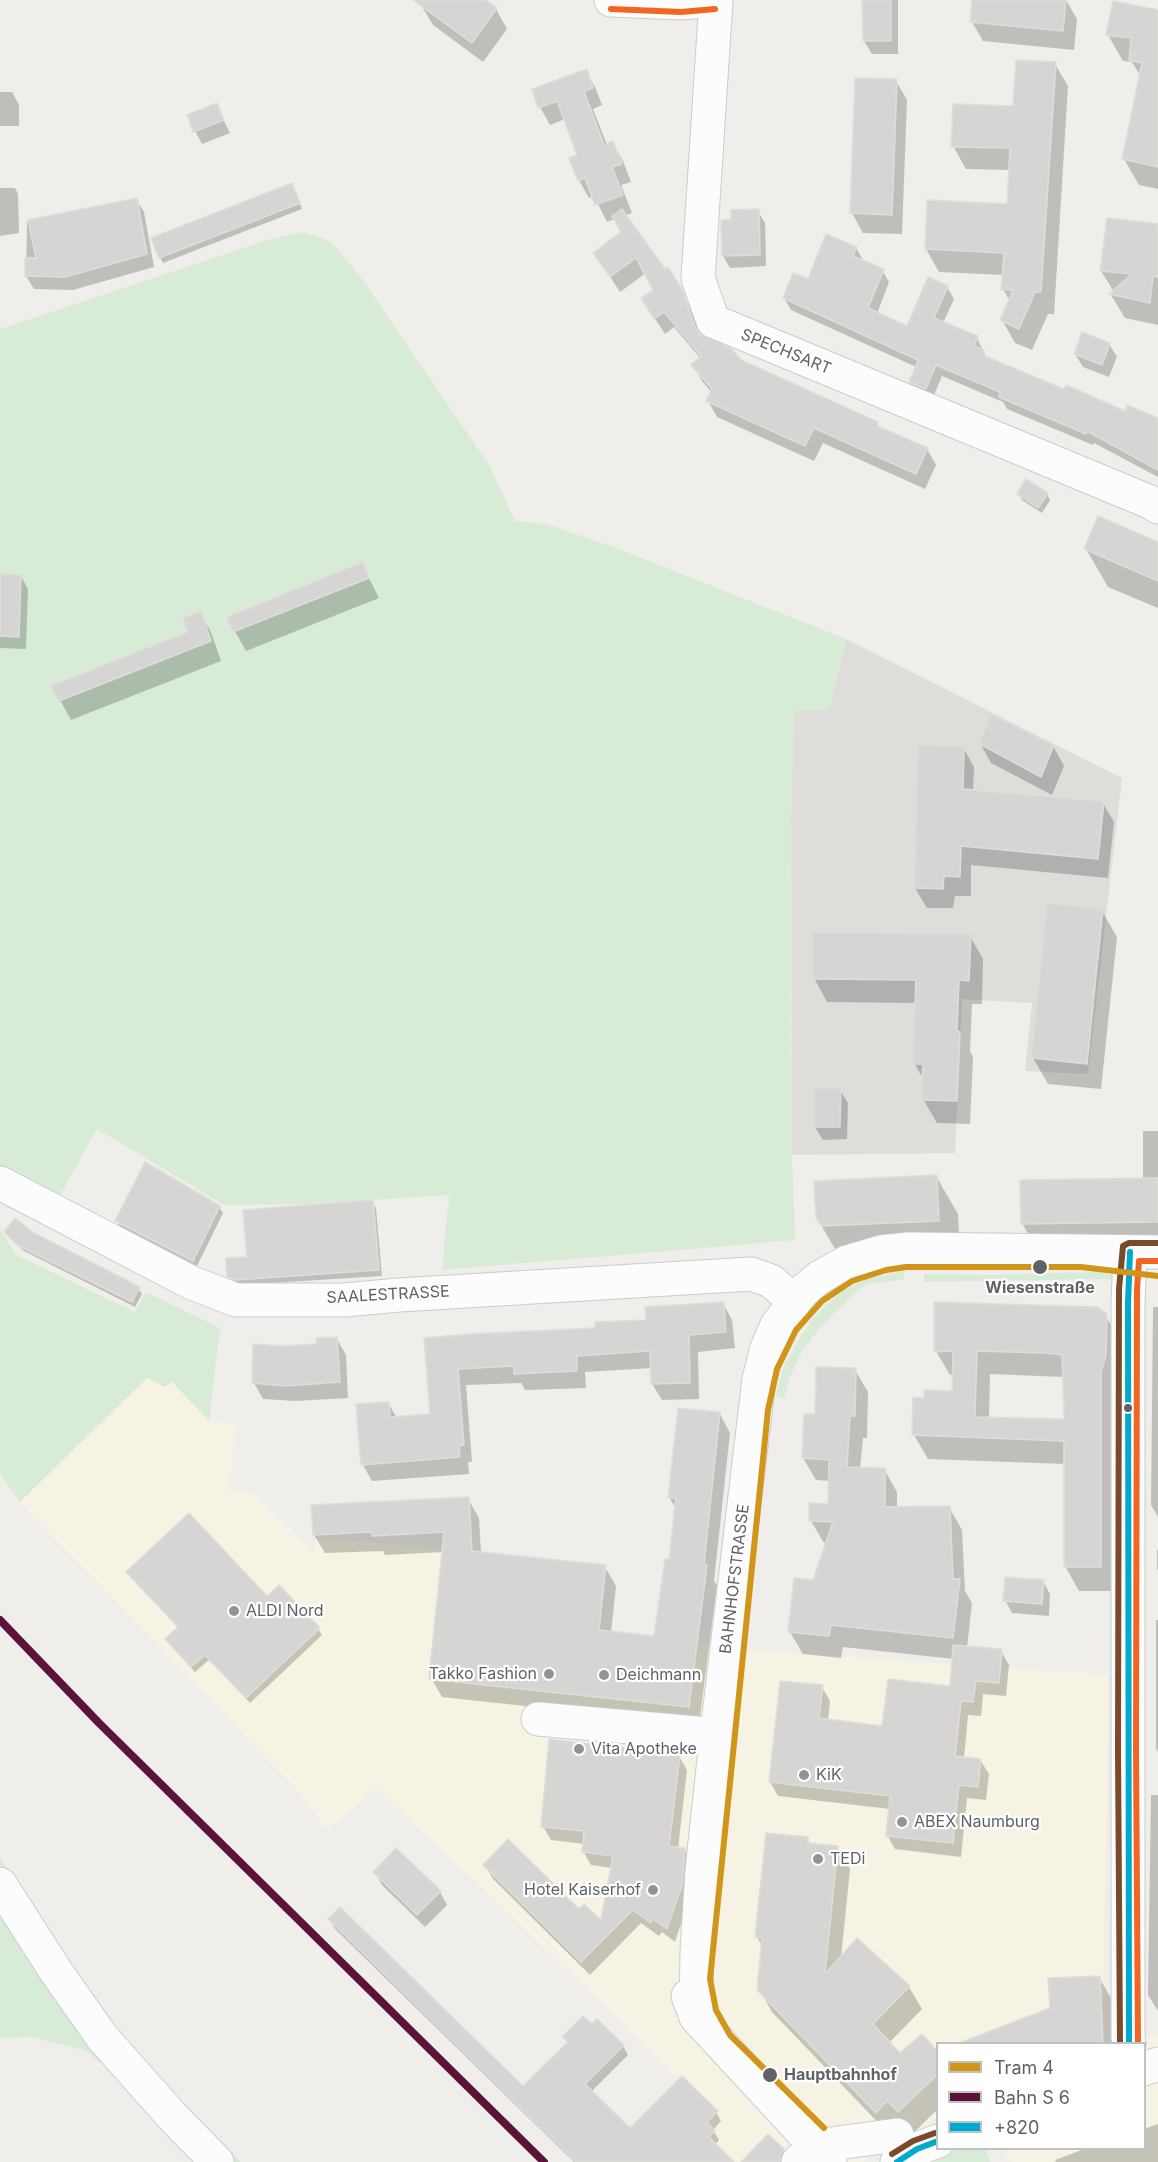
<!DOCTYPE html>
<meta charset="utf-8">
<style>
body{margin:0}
#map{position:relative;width:1158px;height:2162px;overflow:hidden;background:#efeeea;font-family:Inter,sans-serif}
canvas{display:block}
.legend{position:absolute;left:936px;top:2042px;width:210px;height:108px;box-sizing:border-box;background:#fff;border:2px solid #bfc1c3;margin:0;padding:8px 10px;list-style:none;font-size:18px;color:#5f6368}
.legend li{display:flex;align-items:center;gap:12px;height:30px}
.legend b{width:30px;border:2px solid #bfc1c3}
</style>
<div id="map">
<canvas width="1158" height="2162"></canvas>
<ul class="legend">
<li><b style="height:8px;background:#d1951a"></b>Tram 4</li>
<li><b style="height:8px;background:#5d1339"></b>Bahn S 6</li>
<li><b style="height:8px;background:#00a9ce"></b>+820</li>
</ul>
</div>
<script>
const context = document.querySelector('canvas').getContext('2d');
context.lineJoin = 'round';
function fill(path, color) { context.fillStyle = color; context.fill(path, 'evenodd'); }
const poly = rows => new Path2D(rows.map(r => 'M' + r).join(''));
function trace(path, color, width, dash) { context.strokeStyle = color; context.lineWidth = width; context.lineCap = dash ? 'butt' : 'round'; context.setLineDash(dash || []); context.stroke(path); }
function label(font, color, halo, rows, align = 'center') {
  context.font = font + ' Inter,sans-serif'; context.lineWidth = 4.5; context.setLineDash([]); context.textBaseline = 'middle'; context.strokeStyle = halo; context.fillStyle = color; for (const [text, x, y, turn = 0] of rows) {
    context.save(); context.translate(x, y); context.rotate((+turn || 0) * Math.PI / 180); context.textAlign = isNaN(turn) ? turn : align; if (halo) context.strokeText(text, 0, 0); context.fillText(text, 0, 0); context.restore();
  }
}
fill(poly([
 [147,1378,165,1387,171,1381,209,1421,236,1424,228,1492,255,1493,314,1553,315,1538,443,1548,606,1565,599,1630,696,1641,747,1650,1108,1675,1103,2043,938,2044,937,2118,888,2139,868,2155,863,2162,797,2162,768,2134,741,2162,734,2162,709,2137,715,2130,707,2122,717,2111,682,2076,673,2075,613,2013,376,1787,328,1830,293,1785,20,1502],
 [1158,2035,1158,2162,1011,2162,1006,2157,1003,2149,1144,2148,1144,2044,1133,2043]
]), '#f7f3e4');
fill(poly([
 [846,639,1122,778,1088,1074,1025,1071,1032,1003,962,999,955,1153,792,1155,791,817,794,710,829,709]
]), '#dfddda');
fill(poly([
 [303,232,332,242,362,279,489,465,515,521,546,524,614,547,846,639,829,709,794,711,791,817,792,1155,795,1240,442,1270,449,1195,310,1204,224,1205,97,1129,57,1201,0,1175,0,329,264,241],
 [0,1230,16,1255,135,1312,146,1292,220,1328,209,1421,172,1382,165,1387,147,1378,20,1502,0,1474],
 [903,1271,904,1280,869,1284,858,1290,836,1311,818,1330,800,1355,789,1379,784,1399,776,1395,784,1366,799,1339,813,1319,830,1301,841,1292,864,1280],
 [1096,1272,1110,1274,1113,1279,924,1282,924,1274,988,1275],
 [0,1858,111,2022,175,2098,241,2162,200,2162,142,2098,85,2050,31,2037,0,2038],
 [951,2148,983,2149,986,2150,990,2162,935,2162]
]), '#d8ebd6');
fill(poly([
 [425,0,483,0,496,9,507,29,483,62,433,25,421,5],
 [864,0,898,0,898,54,872,54,864,41],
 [974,0,1066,0,1077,19,1074,50,983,41,972,22],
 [1158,15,1158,189,1139,185,1124,159,1141,77,1132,62,1123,61,1108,35],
 [1055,64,1068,86,1054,314,1048,314,1032,350,1015,343,1002,320,1010,301,1003,289,1004,275,939,272,926,249,1008,206,1010,170,966,169,953,146,1014,107],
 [586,71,596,89,602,105,593,109,607,145,613,143,623,161,631,182,621,185,632,213,624,216,664,271,668,269,691,309,701,336,740,361,877,423,881,430,927,449,936,465,925,489,823,443,814,461,717,417,708,401,712,393,702,381,693,365,701,359,674,327,665,334,652,314,655,291,646,273,620,292,595,254,623,233,615,219,607,222,594,196,589,198,579,180,578,156,565,119,550,125,540,107],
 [896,81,907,100,902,234,863,233,852,213],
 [0,92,12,92,19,105,19,126,0,126],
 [216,105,230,133,202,144,195,131],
 [0,188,15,188,18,194,19,233,0,236],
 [295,190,302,209,163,263,160,257],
 [136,199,144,212,154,267,73,290,34,289,26,276,27,221],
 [758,211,765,223,766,266,730,268,723,256,733,221],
 [1158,226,1158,325,1125,318,1111,295,1114,292,1101,271],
 [856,248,863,260,882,270,889,282,877,314,908,328,947,287,954,299,943,323,977,338,987,359,1065,391,1126,413,1158,419,1158,477,1094,443,1093,445,1007,409,1003,402,942,376,932,400,917,394,910,382,916,367,791,310,784,298],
 [1109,344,1117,357,1109,377,1083,367,1075,354],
 [1019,494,1047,494,1050,500,1042,513,1022,500],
 [1158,544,1158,608,1108,587,1086,549],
 [362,564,379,598,246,651,235,631],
 [0,575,21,576,28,589,26,649,0,648],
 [200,613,211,632,221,661,71,720,53,687,190,633],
 [980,743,1053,746,1064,766,1052,795,991,763],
 [920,746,963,747,974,767,973,792,1103,803,1114,822,1108,878,971,865,971,896,955,896,953,908,927,908,915,888],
 [1102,911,1117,937,1101,1089,1048,1084,1033,1058],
 [970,936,983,959,982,1004,972,1004,970,1051,973,1057,970,1124,937,1123,923,1099,924,1080,914,1063,917,1003,827,1002,814,978],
 [840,1090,848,1103,847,1139,823,1140,815,1127],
 [1143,1131,1158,1131,1158,1259,1038,1251,1022,1223,1143,1180],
 [936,1176,958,1214,960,1258,839,1256,817,1218],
 [372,1202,376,1208,382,1276,240,1285,232,1282,229,1276,249,1258],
 [219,1207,223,1213,197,1266,120,1227,117,1221],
 [5,1232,33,1235,138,1288,142,1294,135,1307,24,1251,9,1238],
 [723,1303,732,1320,735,1348,698,1352,699,1399,662,1400,652,1384,652,1368,585,1372,586,1388,525,1390,521,1383,466,1385,472,1462,468,1462,469,1474,372,1481,363,1465,388,1403,397,1418,431,1416,425,1339,597,1329,647,1321],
 [1153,1307,1158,1307,1158,1517,1151,1505],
 [1105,1315,1120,1340,1114,1591,1079,1591,1065,1566,1066,1464,928,1459,914,1435,915,1399,925,1399,954,1392,954,1375,950,1375,936,1351],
 [990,1374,1064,1377,1066,1421,989,1419],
 [337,1339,346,1355,348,1398,295,1401,263,1399,254,1383,285,1347,319,1345],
 [855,1370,868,1392,867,1438,863,1438,860,1469,884,1469,897,1492,897,1508,949,1507,962,1530,965,1591,972,1603,967,1648,1001,1651,1009,1665,1006,1696,983,1694,981,1716,968,1715,964,1758,980,1760,989,1774,986,1800,967,1798,961,1857,895,1849,887,1835,890,1809,778,1796,770,1782,822,1687,830,1701,828,1721,883,1727,951,1688,954,1659,843,1647,841,1658,803,1654,790,1632,814,1581,827,1543,824,1543,811,1521,829,1505,830,1481,816,1480,803,1458,816,1416],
 [720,1414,730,1433,714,1581,717,1585,699,1725,442,1697,431,1678,444,1552,385,1555,383,1551,325,1553,314,1535,468,1499,479,1518,481,1553,605,1567,616,1586,611,1633,655,1638,670,1561,676,1509,669,1497],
 [1157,1550,1158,1550,1158,1571,1157,1569],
 [128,1572,267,1598,318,1629,322,1635,250,1703,209,1660,195,1672,170,1645,166,1639,178,1628],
 [1043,1581,1050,1594,1049,1616,1012,1613,1005,1600],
 [1156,1620,1158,1620,1158,1752,1156,1748],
 [679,1756,687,1770,678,1849,685,1850,693,1864,689,1899,675,1942,662,1932,659,1936,641,1923,590,1975,493,1879,485,1865,602,1923,612,1868,591,1865,583,1851,584,1844,551,1840,543,1826],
 [1151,1795,1158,1795,1158,2011,1148,1995],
 [807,1839,810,1844,837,1847,850,1869,841,1958,909,1987,922,2009,889,2043,900,2055,938,2055,938,2109,912,2134,889,2134,772,2012,759,1989,762,1946,757,1937],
 [375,1872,440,1892,447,1905,425,1927,382,1885],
 [330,1920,523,2088,568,2044,564,2037,623,2046,628,2055,591,2092,630,2130,716,2112,721,2121,713,2130,719,2140,715,2145,732,2162,574,2162,335,1929],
 [1099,1977,1112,2000,1114,2044,966,2044,1051,2009],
 [1158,2124,1158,2162,1056,2162,1055,2160,1087,2148,1144,2148,1144,2129],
 [783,2150,788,2159,787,2162,743,2162]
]), '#0003');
const building = poly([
 [413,0,486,0,497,8,472,43,413,0],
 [862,0,891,0,891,41,863,41,862,0],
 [972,0,1066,0,1063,31,970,22,972,0],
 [1113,1,1158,10,1158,167,1122,159,1142,63,1129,60,1131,38,1106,35,1113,1],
 [1016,60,1056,62,1041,292,1035,292,1019,329,1000,320,1013,290,1001,290,1004,253,925,249,927,200,1007,204,1010,148,951,147,953,104,1013,106,1016,60],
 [587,69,593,88,584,91,604,145,613,141,622,164,612,167,623,195,595,205,585,178,578,181,569,158,577,155,557,101,538,108,532,89,587,69],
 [855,78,897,79,892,215,850,213,855,78],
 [217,103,224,120,193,132,187,115,217,103],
 [292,183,300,203,159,258,151,238,292,183],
 [137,198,147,254,65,277,25,276,25,258,36,258,28,220,137,198],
 [622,209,665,269,668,267,683,291,695,327,700,334,732,349,741,360,878,422,877,426,928,448,916,474,814,428,805,446,706,401,712,389,691,365,701,356,664,312,654,319,641,298,653,290,636,258,610,277,593,253,621,232,612,216,622,209],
 [759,209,760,255,722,256,721,220,731,219,731,210,759,209],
 [1107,218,1158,224,1158,277,1153,276,1150,303,1109,294,1132,274,1100,271,1107,218],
 [826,234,857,247,853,256,884,269,868,308,907,326,928,277,948,286,934,318,978,336,974,346,984,350,982,355,1064,389,1066,385,1125,411,1127,405,1158,418,1158,470,1087,431,1086,434,999,397,1000,392,936,365,926,389,909,382,918,360,783,298,793,273,808,279,826,234],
 [1082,332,1110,343,1102,365,1074,354,1082,332],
 [1026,479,1048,493,1038,508,1017,494,1026,479],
 [1098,516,1158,542,1158,581,1084,549,1098,516],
 [363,562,369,578,233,632,227,617,363,562],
 [0,574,21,575,19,637,0,636,0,574],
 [201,611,211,641,59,701,51,686,188,632,183,618,201,611],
 [991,714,1054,745,1041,777,978,743,991,714],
 [918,745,964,746,963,789,1104,801,1098,859,961,846,960,877,944,876,943,889,914,888,918,745],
 [1047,903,1103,909,1087,1064,1031,1058,1047,903],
 [812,932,971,934,969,981,959,980,957,1031,960,1032,957,1101,921,1100,923,1064,912,1064,916,980,812,979,812,932],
 [814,1088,841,1088,840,1127,814,1127,814,1088],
 [145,1162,220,1206,193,1261,115,1221,145,1162],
 [937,1175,939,1221,822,1226,816,1218,814,1181,937,1175],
 [1158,1178,1158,1222,1021,1224,1020,1180,1158,1178],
 [373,1200,379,1270,235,1280,227,1277,226,1258,247,1257,243,1210,373,1200],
 [15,1218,34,1233,140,1287,132,1302,19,1246,4,1232,15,1218],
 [724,1302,726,1332,689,1335,690,1383,651,1384,650,1351,577,1356,577,1371,514,1374,514,1366,458,1369,464,1445,459,1446,460,1457,361,1465,356,1404,389,1402,390,1417,430,1414,424,1338,471,1334,595,1328,595,1322,646,1320,645,1307,724,1302],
 [934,1302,1097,1307,1107,1314,1106,1355,1101,1372,1101,1567,1064,1567,1064,1441,912,1435,913,1397,924,1398,924,1390,952,1391,953,1351,934,1352,934,1302],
 [977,1351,1045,1353,1062,1355,1064,1419,975,1417,977,1351],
 [337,1337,340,1382,285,1386,252,1383,253,1344,285,1346,317,1344,316,1338,337,1337],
 [816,1367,856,1368,855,1416,850,1416,847,1467,885,1468,885,1507,950,1506,953,1579,960,1579,953,1638,831,1625,829,1636,788,1632,794,1578,813,1580,833,1522,809,1521,809,1503,828,1504,829,1460,802,1458,804,1414,815,1414,816,1367],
 [678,1408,720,1412,704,1564,707,1565,689,1707,429,1679,444,1532,372,1536,372,1532,313,1535,311,1505,469,1497,472,1551,606,1565,599,1630,654,1636,665,1559,669,1559,676,1498,668,1498,678,1408],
 [189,1513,267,1596,279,1585,320,1628,246,1698,205,1655,191,1667,165,1639,178,1627,126,1572,189,1513],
 [1005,1577,1044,1580,1042,1604,1003,1601,1005,1577],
 [953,1645,1002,1649,999,1683,976,1681,973,1702,961,1701,955,1756,981,1759,978,1787,959,1785,953,1843,886,1836,890,1796,769,1782,780,1681,823,1685,819,1718,882,1726,888,1679,950,1686,953,1645],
 [549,1739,680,1754,669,1846,685,1848,682,1885,667,1929,653,1919,651,1923,633,1910,581,1962,483,1865,508,1839,579,1909,584,1904,601,1920,613,1856,582,1852,584,1831,541,1827,549,1739],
 [766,1833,808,1837,808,1843,838,1846,825,1974,857,1938,910,1986,873,2024,900,2053,922,2034,938,2052,938,2074,898,2112,887,2101,876,2113,757,1990,762,1938,755,1937,766,1833],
 [396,1848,441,1891,417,1915,373,1872,396,1848],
 [340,1907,523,2086,568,2042,562,2037,583,2016,592,2024,597,2019,624,2045,585,2084,630,2128,682,2076,718,2111,707,2122,715,2131,709,2137,734,2162,576,2162,328,1919,340,1907],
 [1100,1976,1103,2043,963,2043,962,2042,1050,2008,1048,1978,1100,1976],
 [768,2134,784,2149,780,2156,780,2162,741,2162,768,2134]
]);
fill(building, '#d6d5d3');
trace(building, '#deddd9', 1.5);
const minor = poly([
 [611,0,681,3,714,0],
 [716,0,698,278,713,321,1150,502,1158,507],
 [0,1183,192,1283,236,1300,345,1300,399,1295,751,1274,771,1281,794,1301],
 [538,1719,697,1733,716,1741],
 [0,1884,55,1970,102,2037,172,2116,217,2162],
 [688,1996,696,2017,830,2162],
 [696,2017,697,1951,702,1870,716,1741,759,1379,767,1348,777,1325,802,1292,820,1277,847,1262,881,1252,909,1249,1158,1252],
 [1129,2044,1128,2036,1128,1303,1130,1252],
 [1144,2069,1158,2064],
 [798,2162,815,2146,897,2135],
 [897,2162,917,2149,938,2141]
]);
trace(minor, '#cbcccc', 35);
trace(minor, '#fdfcfc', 33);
trace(poly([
 [1129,2044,1128,1303,1130,1252],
 [897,2162,917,2149,938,2141]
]), '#00a9ce', 6);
trace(poly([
 [611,9,681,12,715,9],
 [1138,2044,1136,1751,1137,1289,1139,1261,1158,1261]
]), '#f26522', 6);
trace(poly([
 [1120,2044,1118,1751,1119,1289,1123,1246,1129,1243,1158,1243],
 [892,2154,913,2141,935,2133]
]), '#7a4b2a', 6);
trace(poly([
 [0,1620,99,1723,544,2162]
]), '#5d1339', 8);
trace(poly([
 [824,2128,730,2035,716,2010,710,1979,768,1410,777,1369,796,1330,822,1301,852,1281,886,1270,906,1267,1081,1267,1158,1276]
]), '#d1951a', 6);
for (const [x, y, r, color] of [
 [1040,1267,8,"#5f6368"],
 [1128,1408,5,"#5f6368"],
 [234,1611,6,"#919496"],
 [549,1674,6,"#919496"],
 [604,1675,6,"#919496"],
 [579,1749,6,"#919496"],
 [804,1775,6,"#919496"],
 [902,1822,6,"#919496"],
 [818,1859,6,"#919496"],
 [653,1890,6,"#919496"],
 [770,2075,8,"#5f6368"]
]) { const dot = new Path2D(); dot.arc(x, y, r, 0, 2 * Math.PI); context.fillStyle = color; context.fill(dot); trace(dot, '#fff', 2); }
label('16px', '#5f6368', '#fff', [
 ["SPECHSART",786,352,22],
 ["SAALESTRASSE",388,1295,-3],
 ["BAHNHOFSTRASSE",735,1579,-83]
]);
label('bold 16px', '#5f6368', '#fff', [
 ["Wiesenstraße",1040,1288],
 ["Hauptbahnhof",784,2075,"left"]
]);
label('16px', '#5f6368', '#fff', [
 ["ALDI Nord",246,1611],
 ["Takko Fashion",537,1674,"right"],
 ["Deichmann",616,1675],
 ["Vita Apotheke",591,1749],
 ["KiK",816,1775],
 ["ABEX Naumburg",914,1822],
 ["TEDi",830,1859],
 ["Hotel Kaiserhof",641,1890,"right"]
], 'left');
</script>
